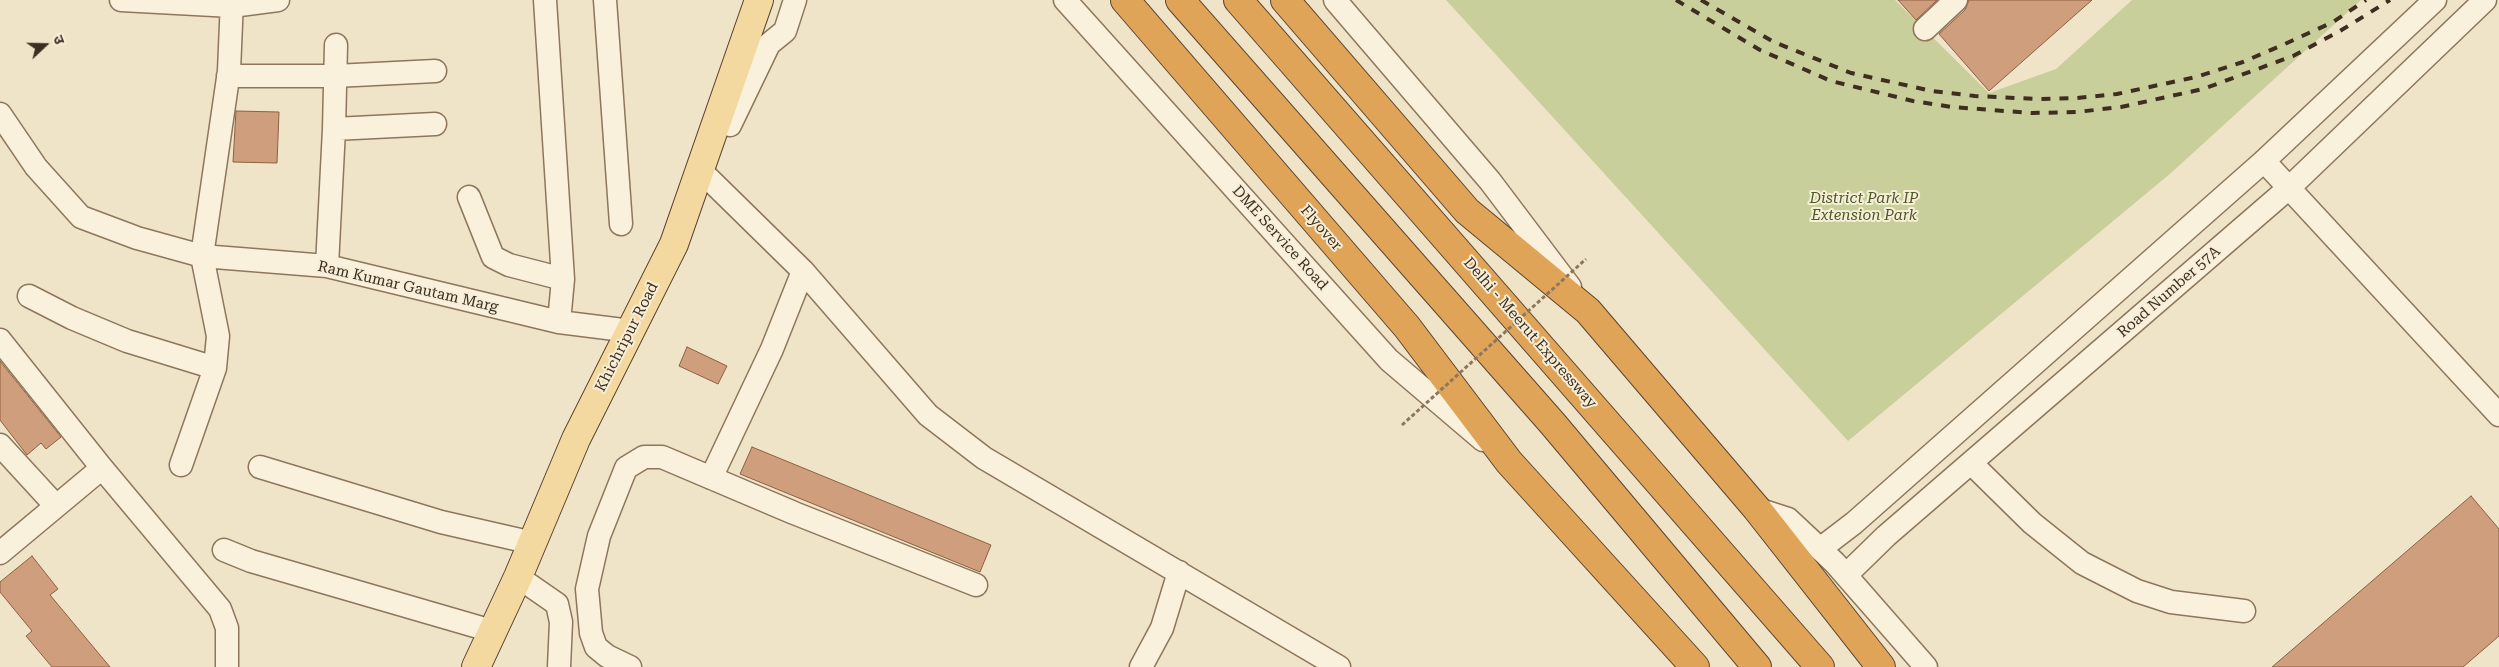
<!DOCTYPE html>
<meta charset="utf-8">
<style>
body{margin:0}
#map{position:relative;width:2499px;height:667px;overflow:hidden;background:#f0e4c8;font-family:"Roboto Serif","Noto Sans Devanagari",serif}
canvas{display:block}
.north{position:absolute;left:20px;top:20px;width:50px;height:50px;-webkit-text-stroke:4px #f7eed8;paint-order:stroke;rotate:69deg;font-size:14px;font-weight:700;line-height:20px;text-align:center;color:#3d2e20}
.north::after{content:'';display:block;margin:auto;width:18px;height:22px;background:#3d2e20;clip-path:polygon(50% 0,100% 100%,50% 72%,0 100%)}
</style>
<div id="map">
<canvas width="2499" height="667"></canvas>
<div class="north">उ</div>
</div>
<script>
const context = document.querySelector('canvas').getContext('2d');
context.lineJoin = 'round';
function fill(path, color) { context.fillStyle = color; context.fill(path, 'evenodd'); }
const poly = rows => new Path2D(rows.map(r => 'M' + r).join(''));
function trace(path, color, width, dash) { context.strokeStyle = color; context.lineWidth = width; context.lineCap = dash ? 'butt' : 'round'; context.setLineDash(dash || []); context.stroke(path); }
function label(font, color, halo, rows, align = 'center') {
  context.font = font + ' "Roboto Serif",serif'; context.lineWidth = 4; context.setLineDash([]); context.textBaseline = 'middle'; context.strokeStyle = halo; context.fillStyle = color; for (const [text, x, y, turn = 0] of rows) {
    context.save(); context.translate(x, y); context.rotate((+turn || 0) * Math.PI / 180); context.textAlign = isNaN(turn) ? turn : align; if (halo) context.strokeText(text, 0, 0); context.fillText(text, 0, 0); context.restore();
  }
}
fill(poly([
 [1446,0,1895,0,1989,93,2056,69,2132,0,2361,0,2171,173,1848,441]
]), '#c9cf9b');
const building = poly([
 [1898,0,1937,0,1916,20,1898,0],
 [1969,0,2092,0,1989,91,1939,34,1965,10,1969,0],
 [236,111,279,112,277,163,233,162,236,111],
 [687,347,727,366,718,384,679,366,687,347],
 [0,361,61,437,46,449,41,443,27,455,0,420,0,361],
 [752,447,991,545,980,572,740,474,752,447],
 [2471,496,2499,529,2499,636,2463,667,2272,667,2471,496],
 [32,556,58,589,50,595,110,667,52,667,26,636,32,631,0,592,0,582,32,556]
]);
fill(building, '#cf9f7d');
trace(building, '#8d5f41', 1);
const minor = poly([
 [121,0,232,6,278,0],
 [545,0,563,279,559,322],
 [605,0,621,224],
 [1065,0,1389,360,1483,440],
 [1335,0,1490,181,1570,287],
 [1925,29,1956,0],
 [228,76,335,76,435,71],
 [0,114,36,167,81,217,137,238,202,256,327,266,559,322,631,331],
 [730,125,769,44,785,31,795,0],
 [334,129,435,124],
 [2264,161,2499,415],
 [700,170,803,271,928,415,984,458,1339,667],
 [469,197,493,257,509,265,563,279],
 [327,266,334,129,336,45],
 [29,296,72,318,127,341,215,368],
 [0,340,102,468,220,609,227,628,227,667],
 [0,445,56,506],
 [1971,463,2032,523,2082,563,2137,591,2171,602,2244,611],
 [181,465,215,368,218,336,202,256,229,71,232,0],
 [260,467,441,522,533,543],
 [711,478,772,349,803,271],
 [1757,509,1788,519,1835,563,1926,667],
 [1820,549,1854,523,2264,161,2435,0],
 [224,550,251,561,492,631],
 [0,553,102,468],
 [1846,575,1886,536,2290,187,2485,0],
 [518,577,557,604,561,622,559,667],
 [630,667,607,656,596,647,591,633,587,589,599,536,626,468,644,457,662,457,794,513,976,585],
 [1141,667,1162,628,1179,572]
]);
const major = poly([
 [476,667,518,577,576,439,674,244,759,0]
]);
const highway = poly([
 [1125,0,1407,327,1509,462,1695,667],
 [1180,0,1553,424,1757,667],
 [1238,0,1820,667],
 [1285,0,1467,211,1588,311,1757,509,1881,667]
]);
trace(minor, '#8d765c', 25);
trace(major, '#5b4430', 30);
trace(highway, '#5b4430', 30);
trace(minor, '#faf1dc', 22);
trace(major, '#f3d9a0', 28);
trace(highway, '#e0a458', 28);
trace(poly([
 [1676,0,1760,50,1831,81,1913,101,1952,107,2032,113,2077,112,2121,107,2203,89,2293,56,2340,31,2390,0],
 [1701,0,1774,42,1851,73,1932,91,1975,96,2037,99,2077,98,2117,94,2196,77,2243,62,2287,43,2333,22,2366,0]
]), '#3d2e20', 4, [9, 9]);
trace(poly([
 [1402,425,1586,259]
]), '#8d765c', 3, [4, 2.5]);
label('italic 15px', '#4d5a26', '#f7eed8', [
 ["District Park IP",1864,199],
 ["Extension Park",1864,216]
]);
label('15px', '#3d2e20', '#f7eed8', [
 ["Flyover",1321,228,49],
 ["DME Service Road",1280,238,48],
 ["Ram Kumar Gautam Marg",408,287,13],
 ["Road Number 57A",2169,292,-41],
 ["Delhi - Meerut Expressway",1530,333,49],
 ["Khichripur Road",627,337,-63]
]);
</script>
